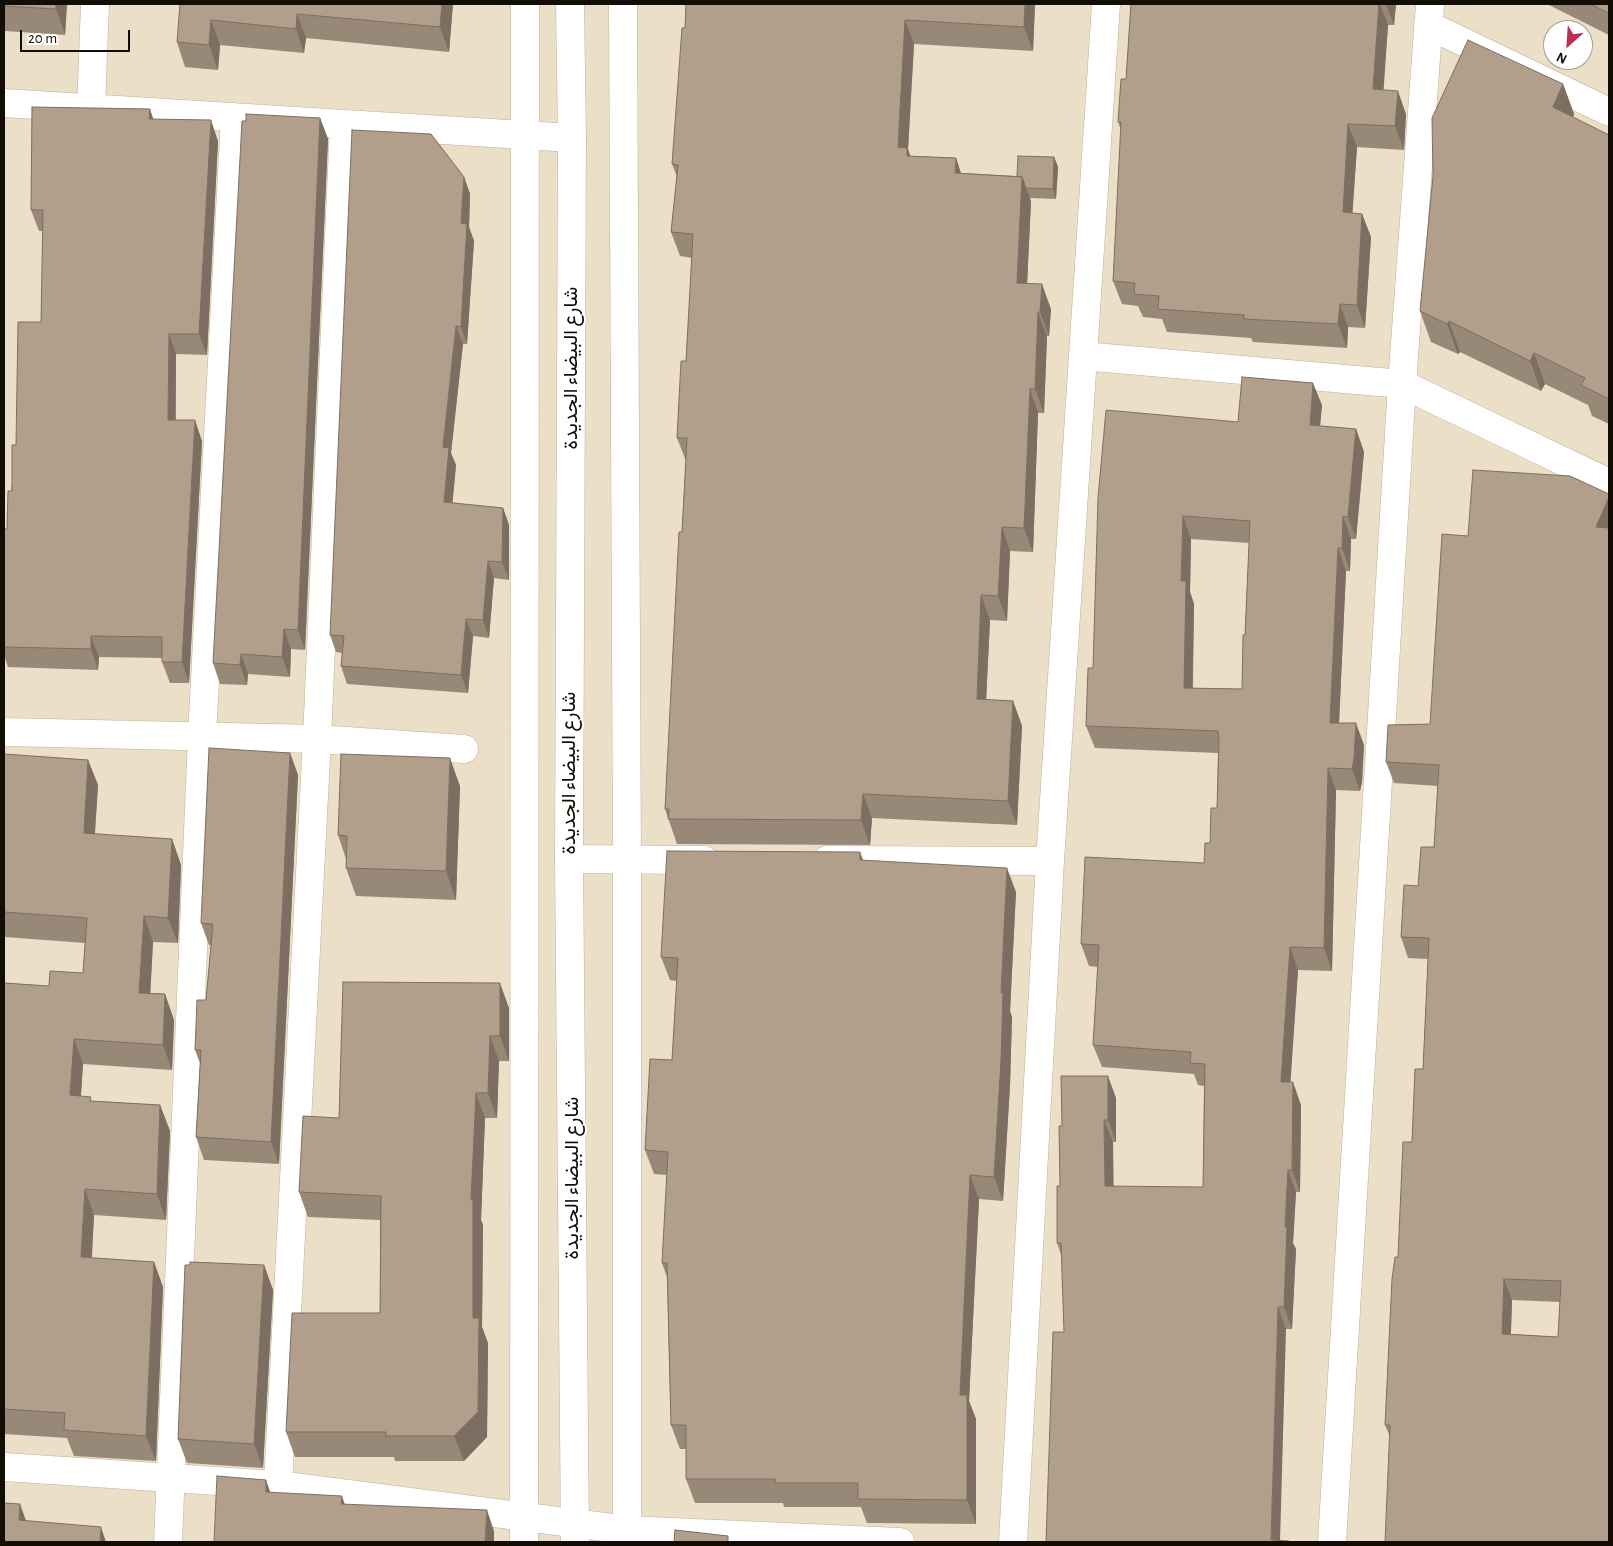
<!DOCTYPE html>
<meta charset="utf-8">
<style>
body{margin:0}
#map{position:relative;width:1613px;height:1546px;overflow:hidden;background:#ecdfc7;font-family:"Alegreya Sans",sans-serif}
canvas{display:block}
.frame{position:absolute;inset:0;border:5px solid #120e06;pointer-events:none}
.north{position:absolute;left:1543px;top:20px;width:50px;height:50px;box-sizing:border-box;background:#fff;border:1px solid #a09f9b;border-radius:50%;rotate:206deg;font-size:14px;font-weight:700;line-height:20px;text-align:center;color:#120e06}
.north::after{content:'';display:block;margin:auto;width:18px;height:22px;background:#bd2e55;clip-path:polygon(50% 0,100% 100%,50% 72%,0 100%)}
.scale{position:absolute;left:20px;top:30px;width:110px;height:22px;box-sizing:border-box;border:2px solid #120e06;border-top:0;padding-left:6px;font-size:15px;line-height:18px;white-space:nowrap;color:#120e06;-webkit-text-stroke:4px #fff;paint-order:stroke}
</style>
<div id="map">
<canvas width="1613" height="1546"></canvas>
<div class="frame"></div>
<div class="north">N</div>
<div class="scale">20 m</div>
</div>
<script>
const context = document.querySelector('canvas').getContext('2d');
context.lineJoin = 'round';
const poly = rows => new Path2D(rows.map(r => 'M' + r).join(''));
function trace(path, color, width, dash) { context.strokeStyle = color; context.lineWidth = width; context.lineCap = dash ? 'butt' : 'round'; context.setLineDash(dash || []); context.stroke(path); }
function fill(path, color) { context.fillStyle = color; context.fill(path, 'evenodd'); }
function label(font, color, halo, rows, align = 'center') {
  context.font = font + ' "Alegreya Sans",Vazirmatn,sans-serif'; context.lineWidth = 4; context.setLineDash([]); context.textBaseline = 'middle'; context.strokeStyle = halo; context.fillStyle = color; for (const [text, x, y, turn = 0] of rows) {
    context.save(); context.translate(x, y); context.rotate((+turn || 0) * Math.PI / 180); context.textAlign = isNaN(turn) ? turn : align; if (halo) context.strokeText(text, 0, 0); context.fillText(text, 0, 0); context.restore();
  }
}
const minor = poly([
 [1428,25,1609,112],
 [4,103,572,138],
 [91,108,95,4],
 [1083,356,1402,384,1609,483],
 [4,732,317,739,464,749],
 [569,859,704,860],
 [827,860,1050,861],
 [4,1467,278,1485,627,1530,900,1542],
 [278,1485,317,739,344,124],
 [168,1542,202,736,235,117],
 [524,1542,525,4],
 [1013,1542,1050,861,1106,4],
 [1332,1542,1402,384,1430,4]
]);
const tertiary = poly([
 [570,4,572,138,569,859,575,1542],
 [623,4,627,860,627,1542]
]);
trace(minor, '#bdb19a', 29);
trace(tertiary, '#bdb19a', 29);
trace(minor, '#fff', 28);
trace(tertiary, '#fff', 28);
fill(poly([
 [4,4,67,4,65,35,5,31,4,28],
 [180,4,453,4,449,52,306,38,304,53,220,45,218,70,185,67,177,42],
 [686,4,1035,4,1033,51,914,44,908,149,910,156,956,158,961,173,1017,176,1054,157,1058,167,1056,199,1030,198,1031,201,1027,284,1051,309,1049,336,1047,336,1044,413,1038,413,1033,552,1010,551,1007,621,990,620,986,700,1013,701,1022,726,1017,825,872,818,870,845,677,844,665,809,686,461,677,438,686,361,692,258,680,256,671,232,677,177,672,164,685,28],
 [1131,4,1396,4,1394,25,1388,25,1383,90,1406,114,1404,150,1357,147,1352,213,1362,214,1371,237,1365,328,1348,327,1347,348,1253,342,1251,338,1167,332,1162,319,1143,317,1138,306,1122,304,1113,281,1121,130,1118,122,1126,79],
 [1547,4,1609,4,1609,35],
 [1563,84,1574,114,1573,117,1609,135,1609,424,1592,416,1588,405,1545,384,1541,391,1460,352,1458,354,1431,342,1420,311],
 [320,118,328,139,305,650,291,649,290,677,248,674,247,685,220,684,213,663],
 [153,119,218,141,207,355,176,354,176,420,202,441,189,683,170,683,162,662,162,658,99,657,98,670,8,667,4,655,4,529,7,529,16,445,41,322,43,231,39,231,31,210],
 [464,177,470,194,469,227,474,241,467,344,463,344,451,453,456,465,452,503,503,508,509,525,509,580,494,578,489,638,473,636,468,693,347,684,341,666,342,653,336,652,330,635],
 [1322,405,1320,426,1356,429,1364,452,1356,539,1351,539,1350,571,1346,571,1339,723,1364,745,1362,782,1360,791,1336,790,1332,971,1298,970,1290,1082,1301,1105,1300,1192,1296,1192,1293,1243,1296,1249,1292,1329,1286,1329,1046,1542,1064,1332,1062,1257,1057,1243,1060,1186,1062,1126,1116,1098,1116,1142,1113,1142,1113,1187,1203,1187,1204,1086,1198,1085,1194,1074,1102,1067,1093,1045,1098,967,1089,966,1081,944,1204,863,1210,843,1217,808,1218,753,1095,748,1086,726,1093,668,1238,422],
 [1191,539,1249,543,1245,635,1242,689,1193,688,1194,604,1190,592],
 [1468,536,1609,1542,1390,1437,1385,1425,1398,1257,1412,1142,1423,1069,1428,959,1408,958,1401,937,1418,886,1434,847,1438,786,1394,783,1386,762,1430,724],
 [1512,1300,1560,1302,1558,1337,1511,1334],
 [290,753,298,775,279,1164,204,1160,196,1137,200,1063,195,1050,206,1000,211,945,209,945,201,923],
 [4,754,88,760,98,785,95,834,172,839,181,865,178,943,153,942,150,993,165,994,174,1020,172,1070,83,1064,81,1096,92,1101,160,1105,170,1131,166,1220,94,1215,92,1258,154,1262,163,1287,156,1461,74,1456,67,1438,4,1434,4,983,49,986,83,973,85,943,5,937,4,933],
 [460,786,456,900,356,896,346,868,346,859,338,835],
 [863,861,1016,892,1010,1011,1012,1017,1010,1085,1003,1201,979,1199,969,1401,976,1419,976,1524,867,1523,861,1507,784,1507,783,1503,695,1503,686,1479,686,1449,680,1449,671,1425,667,1277,662,1263,667,1175,654,1174,645,1150,672,1060,677,981,670,980,661,957],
 [509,1008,509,1061,499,1061,497,1118,485,1118,481,1220,483,1225,482,1327,488,1343,487,1437,464,1461,395,1461,394,1457,295,1457,286,1432,380,1313,380,1220,308,1217,299,1192,339,1118],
 [190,1265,264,1265,273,1290,263,1468,187,1463,178,1439]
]), '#988878');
fill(poly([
 [56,4,67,4,65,35,56,9],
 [442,4,453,4,449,52,440,27],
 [1025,4,1035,4,1033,51,1024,27],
 [1379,4,1380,4,1388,25,1382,113,1373,89],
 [1386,4,1396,4,1394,25],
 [297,14,306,38,304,53,296,29],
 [211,20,220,45,218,70,209,45],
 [905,20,914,44,908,149,916,172,898,147],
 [1563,84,1574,114,1564,138,1553,107],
 [1398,91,1406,114,1404,150,1395,126],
 [150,109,157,130,149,119],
 [320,118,328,139,305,650,298,630],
 [211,120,218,141,207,355,199,334],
 [1348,124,1357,147,1351,235,1343,212],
 [1054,157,1058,167,1056,199,1053,189],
 [956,158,964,183,955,173],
 [464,177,470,194,469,227,474,241,467,344,461,327,461,223],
 [1022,177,1031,201,1026,307,1017,283],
 [1362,214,1371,237,1365,328,1357,305],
 [1042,284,1051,309,1049,336,1040,312],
 [1340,304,1348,327,1347,348,1338,324],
 [1038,312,1047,336,1044,413,1035,389],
 [1449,321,1460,352,1458,354,1447,324],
 [456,326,463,344,451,453,456,465,451,520,444,502,443,447],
 [169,334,176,354,175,440,168,420],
 [1534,353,1545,384,1541,391,1530,361],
 [1313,383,1322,405,1318,448,1310,425],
 [1030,389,1038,413,1033,552,1024,528],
 [195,420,202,441,189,683,182,662],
 [1356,429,1364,452,1356,539,1348,517],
 [1609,497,1609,536,1596,527],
 [503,508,509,525,509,580,502,562],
 [1183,516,1191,539,1190,592,1194,604,1192,710,1184,688,1181,581],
 [1343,516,1351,539,1350,571,1342,548],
 [1002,527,1010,551,1007,621,998,596],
 [1338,548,1346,571,1338,745,1330,723],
 [488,561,494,578,489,638,483,620],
 [981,595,990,620,985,724,977,699],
 [466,619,473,636,468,693,461,675],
 [284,629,291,649,290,677,282,657],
 [91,636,99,657,98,670,91,649],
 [241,654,248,674,247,685,240,665],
 [1013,701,1022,726,1017,825,1008,801],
 [1356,723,1364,745,1362,782,1360,791,1352,769],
 [290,753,298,775,279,1164,271,1142],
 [450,758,460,786,456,900,446,871],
 [88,760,98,785,93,859,84,833],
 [1328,768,1336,790,1332,971,1324,948],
 [863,794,872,818,870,845,861,820],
 [172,839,181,865,178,943,168,918],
 [860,852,869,876,860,860],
 [1007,868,1016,892,1010,1011,1012,1017,1010,1085,1003,1201,994,1177,1001,993],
 [144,916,153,942,149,1018,139,993],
 [1290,947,1298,970,1289,1105,1281,1082],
 [500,983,509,1008,509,1061,500,1036],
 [165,994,174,1020,172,1070,163,1045],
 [490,1036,499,1061,497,1118,488,1093],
 [74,1039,83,1064,79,1121,70,1095],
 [1108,1076,1116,1098,1116,1142,1108,1120],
 [1293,1082,1301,1105,1300,1192,1292,1170],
 [476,1093,485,1118,481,1220,483,1225,482,1327,488,1343,487,1437,464,1461,454,1436,473,1318,471,1200],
 [160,1105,170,1131,166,1220,157,1194],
 [1104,1120,1113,1142,1114,1209,1105,1186],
 [1288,1170,1296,1192,1293,1243,1296,1249,1292,1329,1284,1307,1285,1227],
 [970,1175,979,1199,969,1401,976,1419,976,1524,967,1500,960,1395],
 [85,1189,94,1215,90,1283,81,1257],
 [154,1262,163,1287,156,1461,146,1436],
 [264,1265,273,1290,263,1468,254,1444],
 [1504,1279,1512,1300,1510,1355,1502,1334],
 [1278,1307,1286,1329,1280,1542,1271,1540],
 [266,1480,273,1500,266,1492],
 [342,1496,349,1517,341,1504],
 [20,1504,29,1529,19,1520],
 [487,1510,494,1531,494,1542,485,1542],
 [101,1527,106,1542,100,1542]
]), '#7c6f61');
const building = poly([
 [4,4,56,4,56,9,4,6,4,4],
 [180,4,442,4,440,27,297,14,296,29,211,20,209,45,177,42,180,4],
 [686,4,1025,4,1024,27,905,20,898,147,907,148,907,156,956,158,955,173,1022,177,1017,283,1042,284,1040,312,1038,312,1035,389,1030,389,1024,528,1002,527,998,596,981,595,977,699,1013,701,1008,801,863,794,861,820,668,819,669,809,665,809,679,532,682,532,687,438,677,438,681,361,686,361,693,234,671,232,678,165,672,164,682,28,685,28,686,4],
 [1131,4,1379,4,1373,89,1398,91,1395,126,1348,124,1343,212,1362,214,1357,305,1340,304,1338,324,1244,319,1244,315,1158,309,1159,296,1134,294,1135,283,1113,281,1121,122,1118,122,1121,79,1126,79,1131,4],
 [1590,4,1609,4,1609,13,1590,4],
 [1468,40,1563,84,1553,107,1609,135,1609,399,1581,385,1585,378,1534,353,1530,361,1449,321,1447,324,1420,311,1433,176,1432,118,1468,40],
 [32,107,150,109,149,119,211,120,199,334,169,334,168,420,195,420,182,662,162,662,162,637,91,636,91,649,4,647,4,529,7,529,8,491,12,491,12,445,16,445,18,322,41,322,43,210,31,210,32,107],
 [246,114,320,118,298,630,284,629,282,657,241,654,240,665,213,663,242,121,246,121,246,114],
 [352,130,431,134,464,177,461,223,467,224,461,327,456,326,443,447,449,448,444,502,503,508,502,562,488,561,483,620,466,619,461,675,341,666,344,636,330,635,352,130],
 [1018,156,1054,157,1053,189,1026,188,1022,177,1017,176,1018,156],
 [1242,377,1313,383,1310,425,1356,429,1348,517,1343,516,1342,548,1338,548,1330,723,1356,723,1354,759,1352,769,1328,768,1324,948,1290,947,1281,1082,1293,1082,1292,1170,1288,1170,1285,1227,1287,1227,1284,1307,1278,1307,1271,1540,1289,1541,1289,1542,1046,1542,1053,1332,1064,1332,1061,1243,1057,1243,1057,1186,1060,1186,1059,1126,1062,1126,1061,1076,1108,1076,1108,1120,1104,1120,1105,1186,1203,1187,1205,1064,1190,1063,1191,1052,1093,1045,1099,945,1081,944,1085,857,1204,863,1205,843,1210,843,1211,808,1217,808,1219,740,1218,731,1086,726,1088,668,1093,668,1098,498,1106,410,1238,422,1242,377],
 [1183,516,1250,521,1245,635,1243,635,1242,689,1184,688,1186,581,1181,581,1183,516],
 [1473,470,1570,476,1609,494,1609,497,1596,527,1609,528,1609,1542,1385,1542,1390,1425,1385,1425,1392,1279,1395,1257,1398,1257,1403,1142,1412,1142,1415,1069,1423,1069,1429,938,1401,937,1404,885,1418,886,1421,847,1434,847,1439,765,1386,762,1388,725,1430,724,1442,534,1468,536,1473,470],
 [1504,1279,1561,1281,1558,1337,1502,1334,1504,1279],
 [209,748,290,753,271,1142,196,1137,201,1050,195,1050,197,1000,206,1000,213,924,201,923,209,748],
 [4,754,88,760,84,833,172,839,168,918,144,916,139,993,165,994,163,1045,74,1039,70,1095,91,1097,90,1101,160,1105,157,1194,85,1189,81,1257,154,1262,146,1436,64,1430,65,1413,4,1409,4,983,49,986,50,971,83,973,87,918,4,912,4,754],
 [341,754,450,758,446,871,346,868,347,836,338,835,341,754],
 [667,851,860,852,860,860,1007,868,1001,993,1003,993,1001,1061,994,1177,970,1175,960,1395,967,1395,967,1500,858,1499,858,1483,775,1483,775,1479,686,1479,686,1425,671,1425,667,1263,662,1263,668,1152,645,1150,650,1059,672,1060,678,958,661,957,667,851],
 [343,982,500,983,500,1036,490,1036,488,1093,476,1093,471,1200,473,1200,473,1318,479,1318,478,1412,454,1436,386,1436,386,1432,286,1432,292,1313,380,1313,381,1196,299,1192,303,1116,339,1118,343,982],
 [190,1262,264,1265,254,1444,178,1439,185,1265,190,1265,190,1262],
 [217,1476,266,1480,266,1492,342,1496,341,1504,487,1510,485,1542,214,1542,217,1476],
 [4,1503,20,1504,19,1520,101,1527,100,1542,4,1542,4,1503],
 [675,1530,728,1536,728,1542,674,1542,675,1530]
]);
fill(building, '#b19e8b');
trace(building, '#7c6f61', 1);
label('20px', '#120e06', '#fff', [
 ["شارع البيضاء الجديدة",571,368,-90],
 ["شارع البيضاء الجديدة",569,773,-90],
 ["شارع البيضاء الجديدة",572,1178,-90]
]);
</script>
